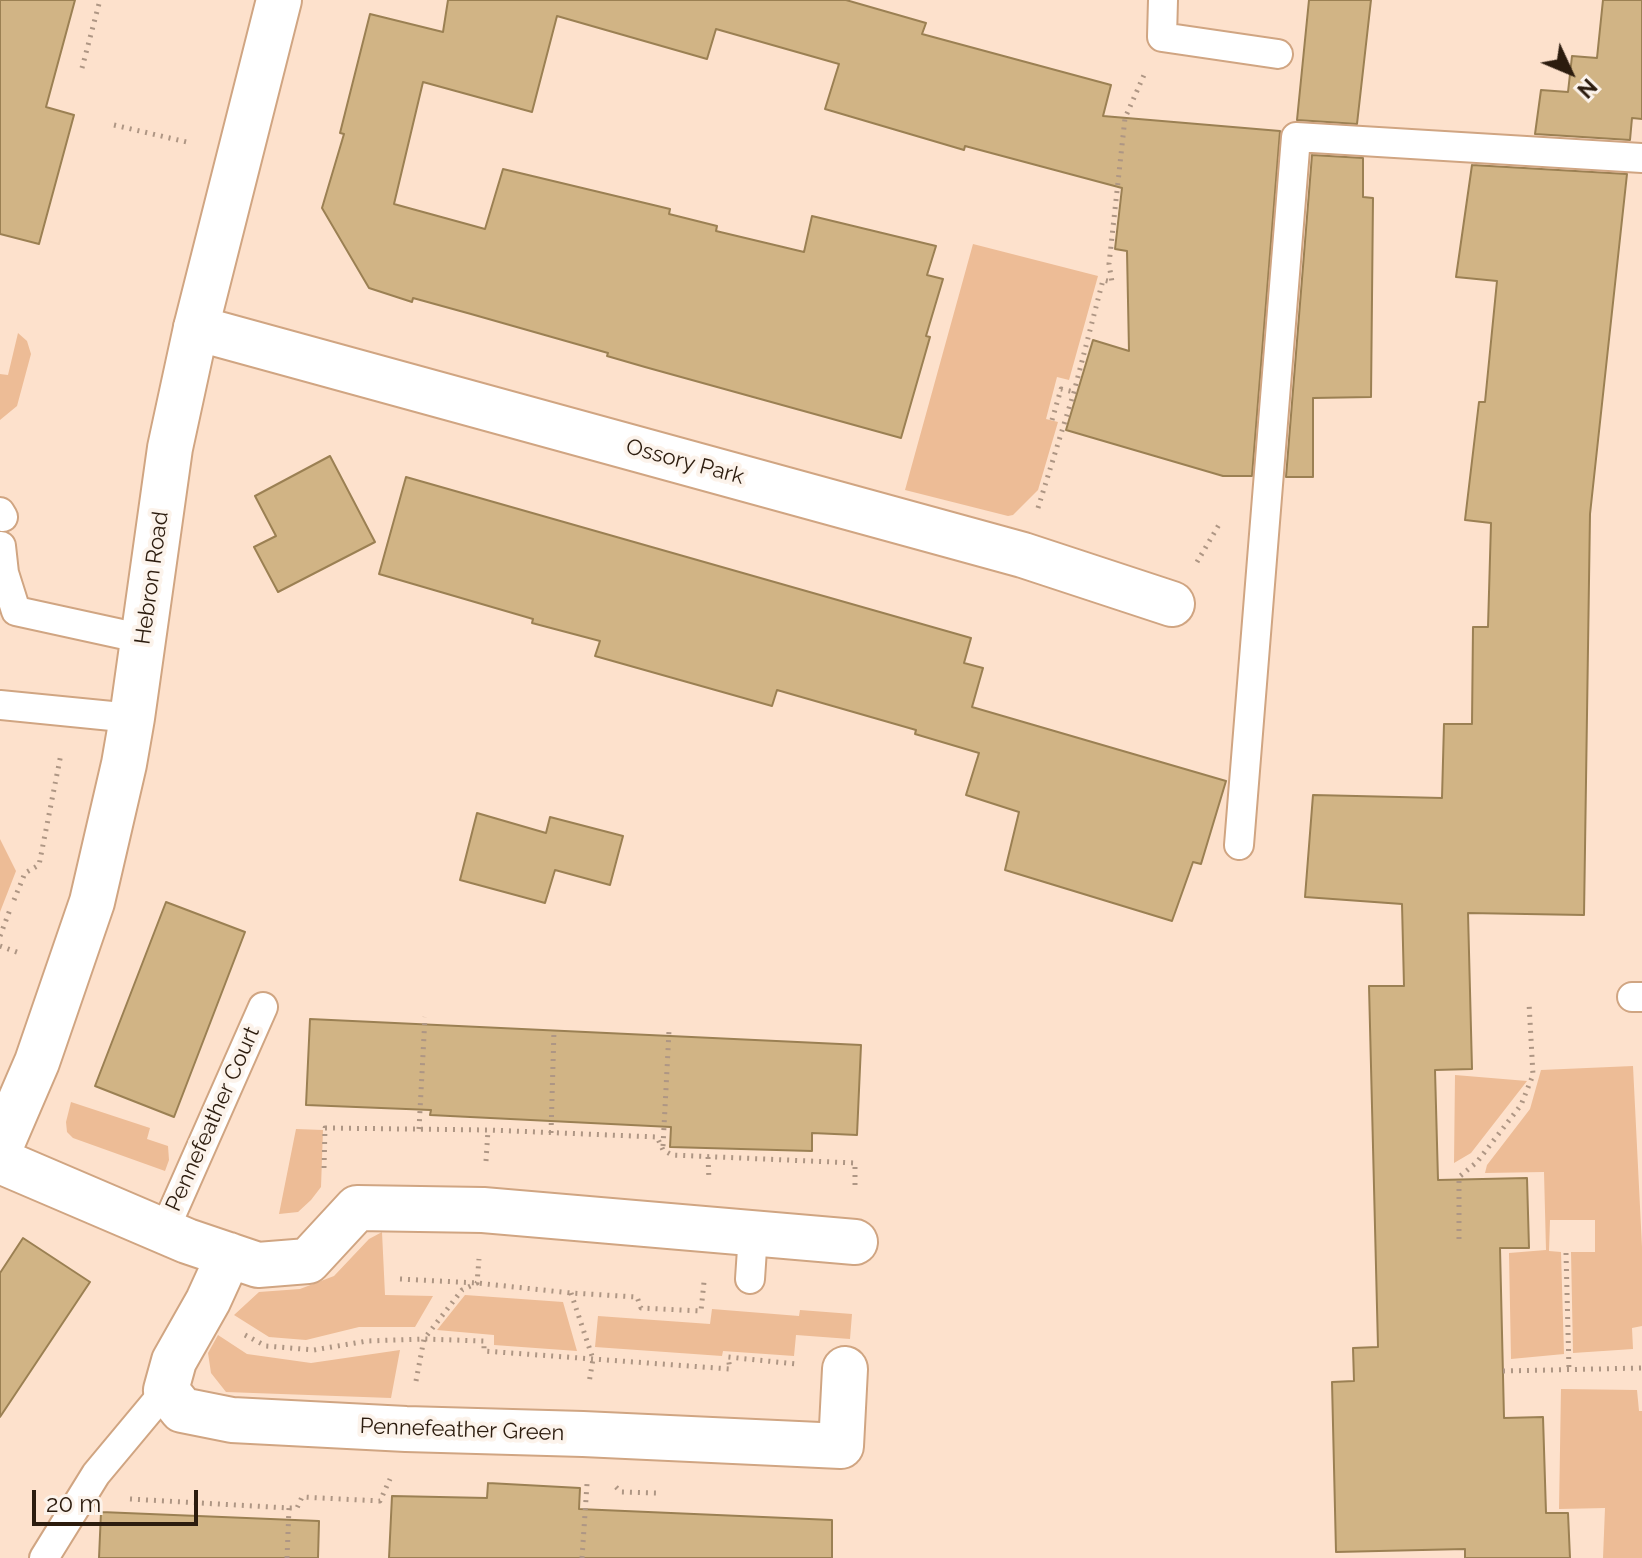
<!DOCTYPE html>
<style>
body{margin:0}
#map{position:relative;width:1642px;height:1558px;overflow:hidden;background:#fde1cc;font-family:Raleway,sans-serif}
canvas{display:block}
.north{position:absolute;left:1530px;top:32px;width:80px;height:80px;-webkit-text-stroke:6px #fcf3eb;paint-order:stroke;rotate:134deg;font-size:22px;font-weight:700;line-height:32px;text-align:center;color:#2c1c0e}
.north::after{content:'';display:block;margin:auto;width:28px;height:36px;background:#2c1c0e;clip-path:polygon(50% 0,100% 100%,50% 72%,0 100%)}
.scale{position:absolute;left:32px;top:1490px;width:166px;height:36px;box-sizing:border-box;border:4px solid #2c1c0e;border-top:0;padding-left:10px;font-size:24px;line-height:28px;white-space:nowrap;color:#2c1c0e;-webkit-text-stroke:6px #fcf3eb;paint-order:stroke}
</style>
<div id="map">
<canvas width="1642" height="1558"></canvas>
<div class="north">N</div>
<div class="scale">20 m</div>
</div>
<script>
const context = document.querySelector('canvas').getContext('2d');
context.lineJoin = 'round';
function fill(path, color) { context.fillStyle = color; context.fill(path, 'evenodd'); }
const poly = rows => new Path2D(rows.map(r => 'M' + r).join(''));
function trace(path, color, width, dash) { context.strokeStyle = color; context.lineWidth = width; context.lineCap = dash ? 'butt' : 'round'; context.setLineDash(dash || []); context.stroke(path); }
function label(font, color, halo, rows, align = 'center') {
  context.font = font + ' Raleway,sans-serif'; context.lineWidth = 8; context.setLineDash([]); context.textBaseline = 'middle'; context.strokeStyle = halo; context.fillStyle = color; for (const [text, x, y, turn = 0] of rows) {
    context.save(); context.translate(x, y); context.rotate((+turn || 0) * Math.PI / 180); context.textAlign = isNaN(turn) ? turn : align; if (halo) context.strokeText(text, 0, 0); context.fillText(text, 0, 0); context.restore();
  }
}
fill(poly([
 [973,244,1098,276,1069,380,1057,377,1046,419,1058,422,1038,490,1013,515,1008,516,905,490],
 [18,333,27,341,31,354,17,406,0,420,0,374,8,375],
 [0,839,16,871,0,912],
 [1633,1066,1642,1247,1642,1326,1632,1328,1633,1349,1573,1353,1571,1252,1595,1252,1595,1220,1550,1220,1549,1251,1561,1252,1564,1354,1511,1359,1509,1253,1546,1250,1544,1172,1485,1173,1487,1165,1530,1109,1541,1070],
 [1455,1075,1527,1081,1471,1153,1454,1163],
 [71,1102,150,1128,147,1139,168,1146,169,1160,165,1171,73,1138,67,1132,66,1122],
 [296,1129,323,1130,321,1187,311,1200,298,1212,279,1214],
 [382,1232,385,1295,433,1296,415,1327,359,1327,306,1340,269,1337,234,1315,259,1292,300,1289,334,1276,369,1239],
 [465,1295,563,1302,577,1351,494,1345,494,1335,437,1330],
 [712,1309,799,1316,800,1310,852,1314,850,1339,796,1335,794,1356,723,1351,722,1356,595,1347,598,1316,710,1324],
 [218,1335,247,1354,311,1363,400,1350,391,1398,226,1392,211,1373,208,1353],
 [1561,1389,1637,1390,1639,1411,1642,1411,1642,1558,1603,1558,1605,1508,1559,1509]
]), '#edbc96');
const building = poly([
 [0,0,75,0,46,107,74,115,39,244,0,234,0,0],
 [448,0,846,0,926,23,922,34,1111,85,1103,116,1280,131,1252,476,1223,476,1066,430,1093,340,1129,351,1127,251,1115,249,1122,188,965,146,964,150,825,109,839,64,716,29,707,59,557,16,532,112,423,82,394,204,485,229,503,169,670,209,669,214,717,226,716,231,804,252,812,216,936,246,927,275,943,279,926,336,930,337,901,438,645,367,607,356,608,353,471,314,413,298,412,302,369,288,322,208,344,134,340,133,370,14,443,32,448,0],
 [1309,0,1371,0,1357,124,1297,120,1309,0],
 [1603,0,1642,0,1642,119,1632,118,1630,140,1535,134,1541,90,1568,92,1572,56,1597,58,1603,0],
 [1312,155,1363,158,1363,197,1373,198,1371,397,1313,398,1313,477,1286,477,1312,155],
 [1472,165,1627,174,1590,514,1584,915,1468,913,1472,1069,1435,1070,1438,1180,1527,1178,1529,1248,1500,1248,1504,1418,1543,1417,1546,1513,1568,1513,1570,1558,1465,1558,1465,1549,1336,1552,1332,1382,1354,1381,1353,1348,1378,1347,1369,986,1404,986,1402,904,1305,897,1313,795,1442,798,1444,724,1472,724,1473,627,1488,627,1491,523,1465,520,1479,402,1485,402,1497,281,1456,277,1472,165],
 [330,456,375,542,278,592,254,547,276,536,255,496,330,456],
 [406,477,971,638,964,663,983,668,972,707,1226,781,1201,864,1193,862,1172,921,1005,870,1019,812,966,795,979,753,915,734,916,730,777,690,772,706,595,656,600,641,532,623,533,619,379,574,406,477],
 [477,813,546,833,550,817,623,836,610,885,555,870,545,903,460,880,477,813],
 [166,902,245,932,174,1117,95,1086,166,902],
 [310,1019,861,1045,857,1135,812,1133,812,1151,670,1147,671,1127,430,1115,431,1110,306,1105,310,1019],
 [23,1238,90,1282,0,1417,0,1273,23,1238],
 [488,1483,580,1488,579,1509,832,1520,832,1558,389,1558,392,1496,487,1498,488,1483],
 [101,1512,319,1521,318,1558,99,1558,101,1512]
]);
fill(building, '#d1b485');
trace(building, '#9b8053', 2);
const lane = poly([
 [1163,0,1162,37,1278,54],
 [0,512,3,517],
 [1,546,4,573,16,611,144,639],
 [0,705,132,718],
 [1239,845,1296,137,1642,158],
 [1632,997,1642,997],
 [164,1231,263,1007],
 [750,1279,753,1234],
 [44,1558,96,1474,166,1390]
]);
const street = poly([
 [196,328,1023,555,1172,604],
 [0,1161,187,1241,258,1265,308,1261,357,1208,483,1210,855,1242],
 [229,1255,208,1301,174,1361,166,1390,182,1410,232,1420,406,1429,583,1434,841,1446,845,1369]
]);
const secondary = poly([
 [0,1148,37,1062,92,902,124,764,132,718,170,448,196,328,279,0]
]);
trace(lane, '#d0a582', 32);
trace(street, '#d0a582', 48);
trace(secondary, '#d0a582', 48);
trace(poly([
 [82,68,100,0],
 [114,125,191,143],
 [1052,420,1061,389,1074,392],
 [1038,508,1074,392,1103,280,1112,282,1109,264,1125,118,1144,75],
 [1197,562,1220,523],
 [14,900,25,873,39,865,61,754],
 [0,936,11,907],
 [0,946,22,954],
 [419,1129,425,1017],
 [551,1133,554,1030],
 [663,1146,669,1031],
 [708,1157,709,1180],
 [486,1161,488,1130],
 [324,1168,325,1128,488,1130,657,1137,663,1150,672,1155,855,1163,855,1189],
 [1459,1239,1459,1177,1477,1162,1521,1105,1533,1075,1529,1003],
 [1566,1253,1569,1370],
 [400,1279,477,1283,571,1293,637,1297,641,1308,701,1311,704,1282],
 [571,1293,593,1359,589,1383],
 [245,1335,266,1346,314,1350,367,1341,424,1339,484,1341,484,1351,730,1369,728,1357,796,1364],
 [1503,1371,1642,1368],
 [416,1381,424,1339,462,1290,477,1283,479,1259],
 [616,1487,621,1492,656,1493],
 [130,1499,289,1508,297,1508,302,1497,380,1501,390,1479],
 [287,1558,289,1508],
 [582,1558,587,1484]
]), '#ae9684', 5, [2, 6]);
trace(lane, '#fff', 28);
trace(street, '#fff', 44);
trace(secondary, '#fff', 44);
label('22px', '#2c1c0e', '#fcf3eb', [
 ["Ossory Park",685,462,15],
 ["Hebron Road",152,578,-82],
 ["Pennefeather Court",213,1119,-66],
 ["Pennefeather Green",462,1430,2]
]);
</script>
